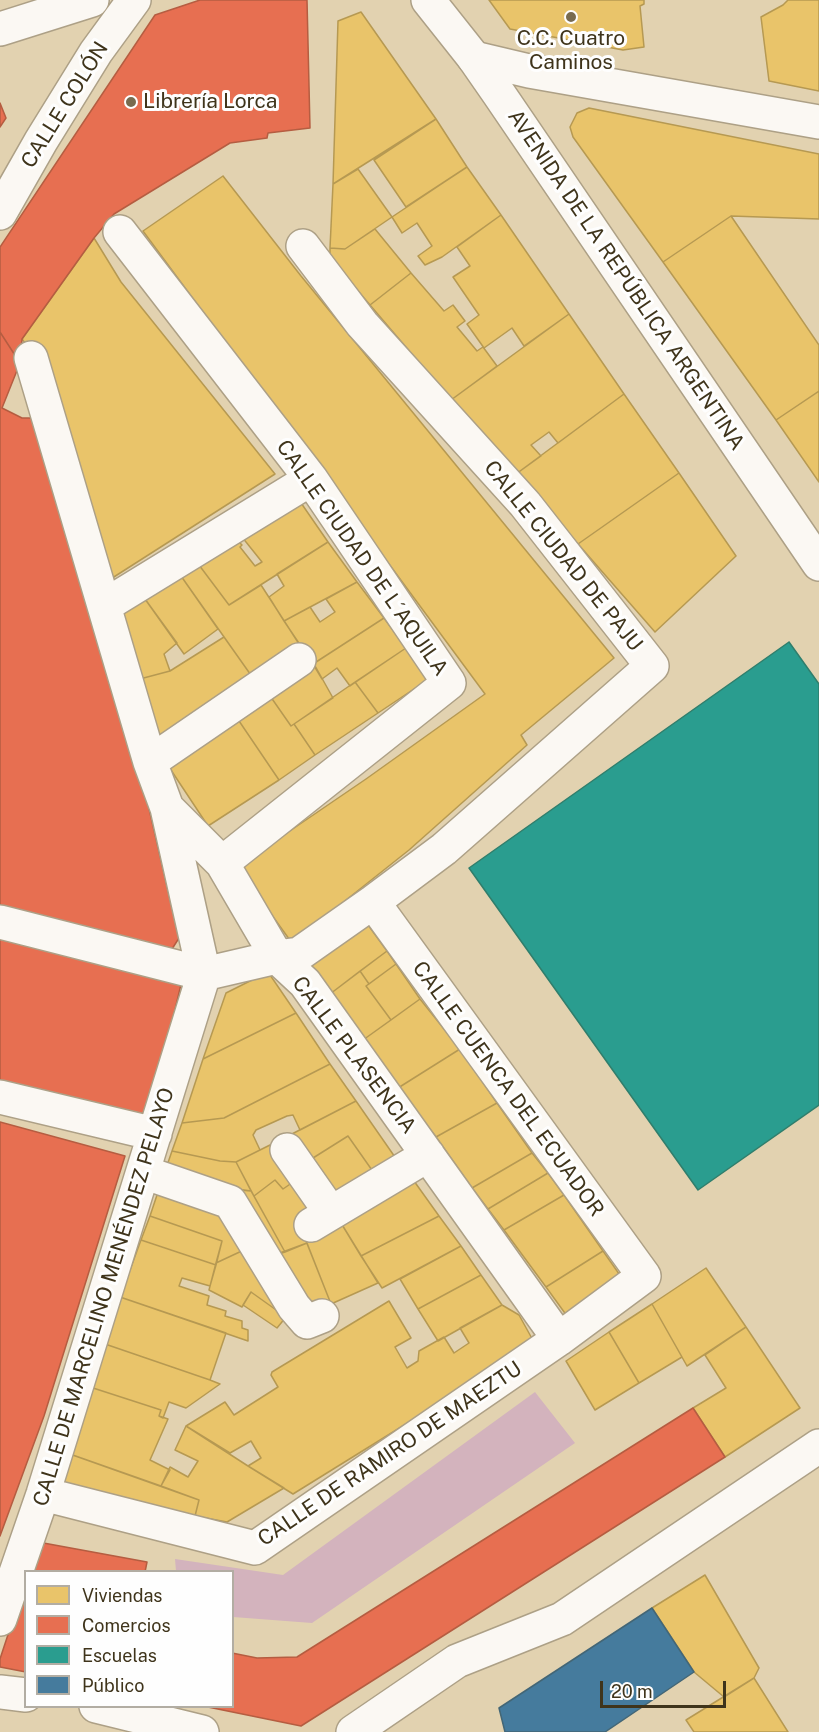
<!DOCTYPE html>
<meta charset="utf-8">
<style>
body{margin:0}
#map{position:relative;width:819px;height:1732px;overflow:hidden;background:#e2d2b0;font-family:"Public Sans",sans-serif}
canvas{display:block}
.legend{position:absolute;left:24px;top:1570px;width:210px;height:138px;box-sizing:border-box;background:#fefefe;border:2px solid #b2ada3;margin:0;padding:8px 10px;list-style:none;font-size:18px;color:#3f341b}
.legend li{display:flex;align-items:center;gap:12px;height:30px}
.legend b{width:30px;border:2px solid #b2ada3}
.scale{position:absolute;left:600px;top:1681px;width:126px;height:27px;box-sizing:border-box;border:3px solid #3f341b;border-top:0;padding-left:8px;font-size:18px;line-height:21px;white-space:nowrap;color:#3f341b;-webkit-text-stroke:4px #fefefe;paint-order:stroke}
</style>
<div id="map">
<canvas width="819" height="1732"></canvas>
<ul class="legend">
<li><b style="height:16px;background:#e9c46a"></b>Viviendas</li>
<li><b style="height:16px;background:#e76f51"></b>Comercios</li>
<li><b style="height:16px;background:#2a9d8f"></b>Escuelas</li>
<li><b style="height:16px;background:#457b9d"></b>Público</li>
</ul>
<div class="scale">20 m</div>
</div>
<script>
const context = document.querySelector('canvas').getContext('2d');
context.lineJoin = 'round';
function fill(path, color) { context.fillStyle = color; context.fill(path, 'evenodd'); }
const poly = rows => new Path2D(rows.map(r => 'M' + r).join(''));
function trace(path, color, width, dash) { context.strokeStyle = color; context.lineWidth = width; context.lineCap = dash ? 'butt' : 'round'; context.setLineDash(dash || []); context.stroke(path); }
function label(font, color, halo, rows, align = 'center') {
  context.font = font + ' "Public Sans",sans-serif'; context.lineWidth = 6; context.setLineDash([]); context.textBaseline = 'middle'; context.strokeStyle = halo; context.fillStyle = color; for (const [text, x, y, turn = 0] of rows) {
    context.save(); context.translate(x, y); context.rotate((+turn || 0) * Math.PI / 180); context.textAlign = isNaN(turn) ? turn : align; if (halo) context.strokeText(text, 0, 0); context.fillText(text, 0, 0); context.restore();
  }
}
fill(poly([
 [535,1392,575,1443,312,1623,233,1617,232,1572,176,1571,175,1559,283,1575]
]), '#d3b3bd');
const homes = poly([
 [489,0,644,0,644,4,640,6,644,47,623,50,510,29,489,0],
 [788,0,819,0,819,91,769,81,761,17,783,5,788,0],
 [361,12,436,119,333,184,338,21,361,12],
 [589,108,819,154,819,219,731,216,663,262,573,137,570,127,577,113,589,108],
 [436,119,467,167,406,207,374,160,436,119],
 [467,167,501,215,442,257,425,265,418,256,432,246,417,223,402,233,392,217,467,167],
 [358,169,392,217,345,249,330,248,333,184,358,169],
 [223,176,301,276,614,658,521,735,527,745,409,850,292,943,237,867,366,779,485,694,143,231,223,176],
 [501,215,569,314,524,346,512,328,484,348,467,324,479,315,453,277,470,266,457,247,501,215],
 [731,216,819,345,819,391,776,420,663,262,731,216],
 [375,229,411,273,370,305,330,258,330,248,345,249,375,229],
 [94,238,121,282,275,474,106,582,42,365,22,339,94,238],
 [411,273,444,311,453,305,465,321,457,327,477,351,483,347,497,366,451,400,370,305,411,273],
 [569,314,624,394,558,443,549,432,531,445,541,456,516,474,451,400,569,314],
 [819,391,819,482,776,420,819,391],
 [624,394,679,473,578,544,516,474,624,394],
 [679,473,736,556,655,632,578,544,679,473],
 [299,500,328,542,229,605,199,565,237,540,242,545,240,547,255,566,262,562,242,537,299,500],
 [328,542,357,582,284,621,269,597,284,586,277,574,328,542],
 [199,565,229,605,261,585,301,647,253,678,181,576,199,565],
 [181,576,218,629,184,654,145,599,181,576],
 [357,582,384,618,313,664,284,621,310,607,320,622,335,612,326,599,357,582],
 [145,599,177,643,164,654,170,671,136,680,117,618,145,599],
 [384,618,406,648,350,686,337,668,322,679,313,664,384,618],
 [224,637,253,678,158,748,136,680,170,671,224,637],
 [406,648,429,679,378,713,355,682,406,648],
 [314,664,333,698,291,726,268,693,314,664],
 [355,682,378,713,315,755,294,724,355,682],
 [268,693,291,726,294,724,315,755,279,780,235,715,268,693],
 [235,715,279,780,208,826,165,761,235,715],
 [363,918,387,951,330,994,306,962,363,918],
 [387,951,396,964,369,984,360,971,387,951],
 [396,964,420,999,391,1020,366,986,396,964],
 [360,971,369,984,366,986,391,1020,363,1040,330,994,360,971],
 [268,972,296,1013,203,1059,226,993,268,972],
 [420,999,460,1049,398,1088,363,1040,420,999],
 [296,1013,330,1064,224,1118,182,1123,203,1059,296,1013],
 [460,1049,497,1103,436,1137,398,1088,460,1049],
 [330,1064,356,1101,300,1130,293,1115,287,1116,256,1130,253,1135,260,1150,236,1162,220,1161,172,1151,182,1123,224,1118,330,1064],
 [356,1101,397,1160,374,1173,348,1136,313,1158,288,1136,356,1101],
 [497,1103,532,1153,472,1188,436,1137,497,1103],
 [348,1136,374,1173,337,1193,313,1158,348,1136],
 [270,1145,280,1162,299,1178,283,1189,275,1180,254,1196,236,1162,270,1145],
 [172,1151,220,1161,236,1162,251,1191,161,1183,172,1151],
 [532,1153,548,1173,488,1209,472,1188,532,1153],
 [548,1173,564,1195,504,1230,488,1209,548,1173],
 [299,1178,317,1208,297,1219,307,1243,285,1252,254,1196,275,1180,283,1189,299,1178],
 [414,1181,439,1216,361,1256,341,1223,414,1181],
 [161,1183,229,1210,246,1249,216,1263,222,1241,150,1216,161,1183],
 [237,1189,251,1191,285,1252,269,1257,237,1189],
 [564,1195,603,1251,546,1287,504,1230,564,1195],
 [150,1216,222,1241,216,1265,141,1240,150,1216],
 [439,1216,461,1246,382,1288,361,1256,439,1216],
 [341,1223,378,1283,331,1304,306,1241,341,1223],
 [141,1240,216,1265,210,1286,182,1278,179,1286,209,1296,207,1305,226,1311,225,1316,242,1321,242,1328,248,1330,248,1341,120,1297,141,1240],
 [307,1243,331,1304,302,1314,269,1257,307,1243],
 [461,1246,481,1275,418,1309,400,1279,461,1246],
 [246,1249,293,1322,251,1292,242,1307,209,1290,216,1263,246,1249],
 [603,1251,624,1281,567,1316,546,1287,603,1251],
 [706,1268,746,1327,687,1366,652,1304,706,1268],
 [481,1275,502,1305,438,1341,418,1309,481,1275],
 [251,1292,286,1317,277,1328,243,1305,251,1292],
 [120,1297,226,1333,210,1380,105,1344,120,1297],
 [389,1301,411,1338,395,1347,407,1368,418,1361,419,1351,444,1337,454,1353,469,1343,460,1328,502,1305,519,1315,535,1344,293,1494,248,1466,261,1458,251,1441,230,1453,186,1426,225,1402,234,1415,278,1387,271,1375,272,1372,389,1301],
 [652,1304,682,1357,639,1383,609,1332,652,1304],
 [746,1327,800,1408,725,1457,693,1408,726,1388,705,1355,746,1327],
 [609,1332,639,1383,595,1410,566,1361,609,1332],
 [105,1344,210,1380,220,1384,186,1408,169,1402,163,1418,159,1416,161,1410,90,1387,105,1344],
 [90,1387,161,1410,159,1416,168,1419,150,1460,170,1470,161,1486,67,1453,90,1387],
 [186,1426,248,1466,284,1488,227,1522,195,1516,199,1500,161,1486,170,1467,188,1477,198,1461,175,1450,186,1426],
 [67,1453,199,1500,195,1516,56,1488,67,1453],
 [705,1575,759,1668,754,1678,724,1697,694,1672,652,1608,705,1575],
 [754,1678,788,1732,694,1732,686,1720,754,1678]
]);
fill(homes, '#e9c46a');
trace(homes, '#b69952', 1.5);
const shops = poly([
 [200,0,307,0,310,128,268,133,267,138,230,143,114,214,94,238,22,339,20,363,0,332,0,247,155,15,200,0],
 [0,103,6,118,0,127,0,103],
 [0,332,20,363,2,408,22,418,38,418,110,640,179,938,172,949,0,913,0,332],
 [0,935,182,980,149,1121,0,1084,0,935],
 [0,1122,125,1156,44,1416,0,1536,0,1122],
 [693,1408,725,1457,301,1726,203,1706,232,1706,232,1653,257,1658,297,1657,693,1408],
 [38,1542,147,1562,145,1572,28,1572,38,1542],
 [26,1580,26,1672,0,1667,0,1659,26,1580]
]);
fill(shops, '#e76f51');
trace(shops, '#b55d41', 1.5);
const schools = poly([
 [789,642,819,684,819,1105,698,1190,469,868,789,642]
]);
fill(schools, '#2a9d8f');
trace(schools, '#307e6c', 1.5);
const public = poly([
 [652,1608,694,1672,605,1732,505,1732,499,1708,652,1608]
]);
fill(public, '#457b9d');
trace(public, '#436676', 1.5);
const minor = poly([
 [0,29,92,0],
 [474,58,529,71,819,122],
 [0,213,41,141,96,52,134,0],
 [120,232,311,479,449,683,222,863],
 [104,606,311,479],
 [150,762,299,660],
 [0,922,204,974,277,957,222,863,167,808],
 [277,957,299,954,373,902,444,849,652,666,525,504,362,324,303,246],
 [277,957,305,983,559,1339],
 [0,1097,155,1134],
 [287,1150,331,1213],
 [143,1172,230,1202,294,1307,307,1322,322,1316],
 [311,1225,428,1155],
 [43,1494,255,1548,559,1339,644,1276,373,902],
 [0,1619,43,1494,204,974,167,808,150,762,31,358],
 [0,1692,26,1695],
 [96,1706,202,1732],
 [353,1732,457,1661,562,1619,819,1446]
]);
const major = poly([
 [428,0,474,58,499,94,819,564]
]);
trace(minor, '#ada086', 36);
trace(major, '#ada086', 36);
trace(minor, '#fbf8f3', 33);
trace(major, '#fbf8f3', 33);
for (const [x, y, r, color] of [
 [571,17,6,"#786b4f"],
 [131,102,6,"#786b4f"]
]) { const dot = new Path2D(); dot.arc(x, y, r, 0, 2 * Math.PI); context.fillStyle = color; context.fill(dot); trace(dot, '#fefefe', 2); }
label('21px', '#3f341b', '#fefefe', [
 ["C.C. Cuatro",571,39],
 ["Caminos",571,63],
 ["Librería Lorca",143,102,"left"]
]);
label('21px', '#3f341b', '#fefefe', [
 ["CALLE COLÓN",65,105,-58],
 ["AVENIDA DE LA REPÚBLICA ARGENTINA",626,280,56],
 ["CALLE CIUDAD DE PAJU",563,556,51],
 ["CALLE CIUDAD DE L´AQUILA",362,558,55],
 ["CALLE PLASENCIA",354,1055,53],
 ["CALLE CUENCA DEL ECUADOR",508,1089,54],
 ["CALLE DE MARCELINO MENÉNDEZ PELAYO",104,1297,-73],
 ["CALLE DE RAMIRO DE MAEZTU",390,1454,-34]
]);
</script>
